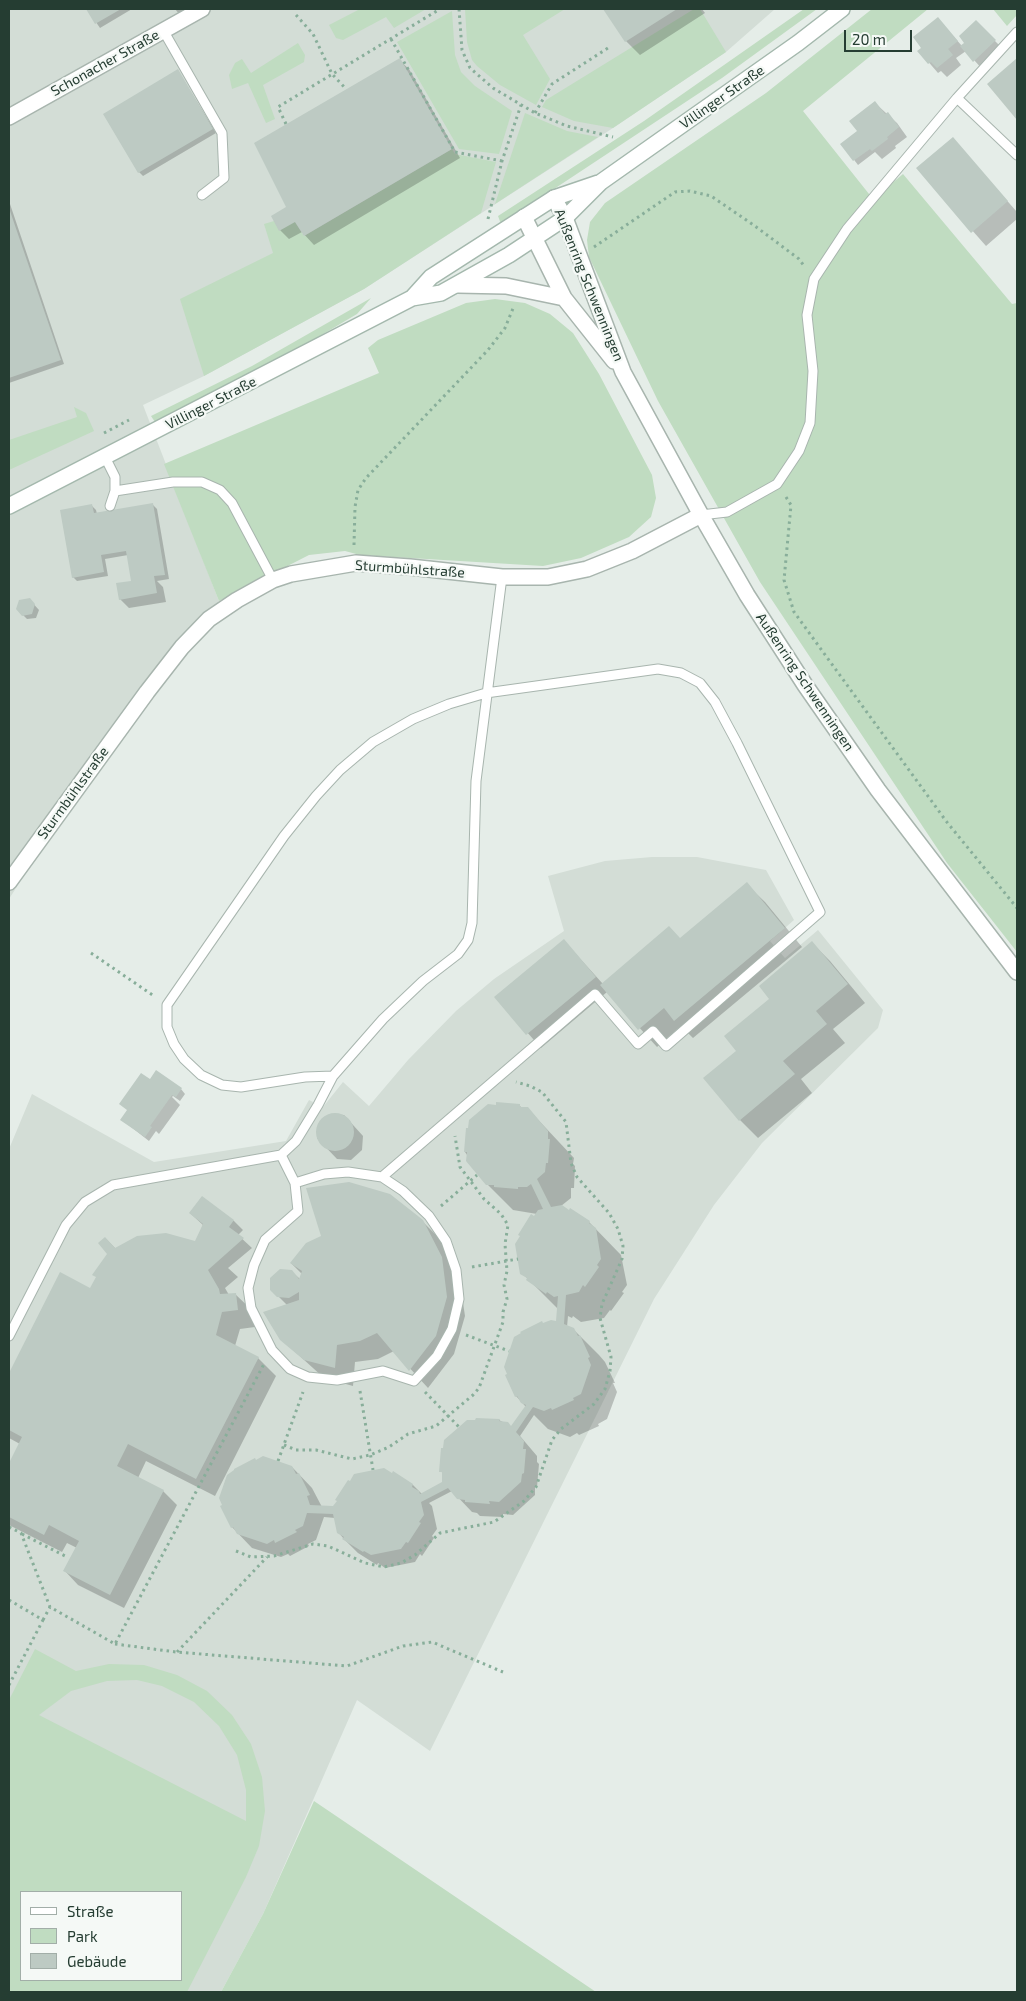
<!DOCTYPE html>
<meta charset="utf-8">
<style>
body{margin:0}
#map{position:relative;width:1026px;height:2001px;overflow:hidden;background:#e5ede8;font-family:"Exo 2",sans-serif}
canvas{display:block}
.frame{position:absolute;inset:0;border:10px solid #253d32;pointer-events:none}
.legend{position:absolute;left:20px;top:1891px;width:162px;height:90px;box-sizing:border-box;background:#f5f9f6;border:1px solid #a2aea8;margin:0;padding:6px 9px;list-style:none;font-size:15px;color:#253d32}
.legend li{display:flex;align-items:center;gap:10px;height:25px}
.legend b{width:25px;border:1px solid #a2aea8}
.scale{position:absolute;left:844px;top:30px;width:68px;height:22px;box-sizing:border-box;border:2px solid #253d32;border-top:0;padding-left:6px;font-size:15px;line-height:18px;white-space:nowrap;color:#253d32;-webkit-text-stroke:4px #f5f9f6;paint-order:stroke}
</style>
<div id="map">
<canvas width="1026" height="2001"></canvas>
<div class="frame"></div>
<ul class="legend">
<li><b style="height:6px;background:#fff"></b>Straße</li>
<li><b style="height:14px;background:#c0dcc1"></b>Park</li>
<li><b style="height:14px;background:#bdcac3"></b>Gebäude</li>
</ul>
<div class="scale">20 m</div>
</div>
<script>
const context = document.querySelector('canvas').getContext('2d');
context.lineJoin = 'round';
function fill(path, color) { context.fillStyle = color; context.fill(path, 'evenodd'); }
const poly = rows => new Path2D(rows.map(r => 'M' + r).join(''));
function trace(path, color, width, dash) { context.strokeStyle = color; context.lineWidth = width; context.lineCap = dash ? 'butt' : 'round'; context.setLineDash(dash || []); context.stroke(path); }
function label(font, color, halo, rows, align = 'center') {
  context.font = font + ' "Exo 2",sans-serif'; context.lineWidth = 4.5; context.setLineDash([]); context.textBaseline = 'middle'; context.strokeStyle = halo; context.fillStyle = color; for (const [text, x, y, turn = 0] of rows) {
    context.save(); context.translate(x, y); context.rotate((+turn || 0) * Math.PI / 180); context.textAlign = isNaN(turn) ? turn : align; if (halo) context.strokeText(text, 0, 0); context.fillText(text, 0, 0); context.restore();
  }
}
fill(poly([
 [9,9,775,9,726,52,613,128,364,289,204,376,143,405,219,601,167,678,62,816,9,899],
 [652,857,697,857,766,870,794,920,770,941,785,958,818,930,883,1010,878,1028,762,1143,714,1205,654,1299,430,1751,357,1700,263,1914,221,1992,9,1992,9,1149,32,1094,154,1162,286,1141,309,1100,323,1107,343,1082,369,1106,408,1060,456,1011,494,979,564,931,548,876,605,861],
 [21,1892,181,1892,181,1980,21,1980]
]), '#d3ddd6');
fill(poly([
 [360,9,426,9,394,28,386,17,343,40,336,38,329,25],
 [465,9,565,9,523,35,550,79,536,105,500,85,477,66,472,60,467,42],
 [694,9,700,9,726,52,613,128,574,121,542,107,546,100],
 [804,9,817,9,722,78,501,224,498,216,644,121],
 [872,9,928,9,803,111,873,199,903,174,1012,304,1017,303,1017,952,947,863,760,582,658,401,589,257,587,240,590,222,605,203,766,93],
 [993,9,1017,9,1017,15,1007,26],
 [452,11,455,55,461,72,475,86,512,111,499,154,459,149,397,42],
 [298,43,305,55,304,62,263,85,275,119,266,123,248,83,232,89,229,75,235,63,242,59,251,73],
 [525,113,567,131,598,137,495,204],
 [452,149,455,154,496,162,481,213,364,289,204,376,180,299,273,253,264,224,274,221,295,222,304,236],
 [371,298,357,314,291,353,208,397,155,422,151,416,252,366],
 [495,299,525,303,550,314,573,333,599,374,652,475,656,498,651,517,629,537,581,558,543,566,360,555,345,551,309,555,219,601,164,464,379,373,368,348,378,340,466,303],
 [74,407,86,413,94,431,9,470,9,440,77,417],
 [35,1649,76,1671,109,1664,144,1665,177,1675,207,1691,232,1715,251,1744,262,1777,265,1811,259,1846,246,1877,187,1992,9,1992,9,1700],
 [137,1680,162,1686,194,1702,219,1726,237,1755,246,1790,246,1821,39,1715,71,1691,107,1681],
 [21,1892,181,1892,181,1980,21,1980],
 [314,1801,596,1992,221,1992,263,1914]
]), '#c0dcc1');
fill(poly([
 [87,9,132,9,100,28],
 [175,9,190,9,180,15],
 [605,9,702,9,705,13,640,55,626,41],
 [938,19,962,46,966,43,976,22,1004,50,983,70,966,51,956,58,961,65,947,77,941,71,938,73,919,51,923,48],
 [1017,59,1017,118,988,84],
 [399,60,409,69,460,158,314,245,302,232,289,239,280,230,288,207],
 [178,71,216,133,143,176,139,172],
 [875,103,897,123,907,137,895,146,896,148,882,159,875,152,858,165,842,144,857,133],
 [953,139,1017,212,1017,219,986,246,918,169],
 [9,201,64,364,9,383],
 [153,505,157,509,169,579,157,581,163,587,166,602,129,608,120,599,132,581,128,555,105,559,108,576,77,581,73,577,92,506,96,510,97,514],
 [29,599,39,610,36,618,27,619,23,615],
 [746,884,765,902,802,947,693,1038,681,1026,657,1047,607,992,541,1048,496,997,564,941,603,984,681,939],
 [812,943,830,961,865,1003,833,1029,845,1043,801,1079,812,1093,758,1138,740,1120,771,999],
 [154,1084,181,1089,185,1094,180,1101,173,1096,172,1097,180,1105,159,1134,156,1131,149,1141,122,1120],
 [519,1105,522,1108,527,1108,574,1158,573,1164,575,1166,574,1188,571,1188,571,1198,561,1206,570,1212,571,1210,589,1222,621,1255,627,1285,622,1292,624,1293,611,1311,610,1310,604,1318,581,1322,573,1316,572,1318,568,1316,567,1327,573,1329,599,1355,605,1362,615,1383,613,1383,617,1392,607,1419,598,1424,599,1426,579,1435,577,1433,570,1437,548,1429,534,1415,520,1436,537,1456,537,1462,539,1464,537,1487,535,1487,535,1495,513,1515,503,1514,503,1517,480,1516,477,1513,472,1512,452,1491,429,1503,432,1506,437,1529,432,1536,434,1538,422,1556,420,1554,415,1562,385,1568,378,1563,377,1565,358,1553,344,1539,338,1532,335,1518,324,1517,316,1540,308,1544,309,1546,290,1556,288,1554,281,1557,252,1548,232,1527,292,1467,312,1488,322,1507,334,1507,394,1473,413,1485,422,1494,442,1484,443,1474,441,1471,499,1420,512,1427,526,1407,516,1396,544,1325,561,1325,558,1309,522,1273,534,1218,537,1214,513,1210,487,1184,465,1152],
 [330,1114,344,1115,363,1136,362,1150,351,1160,337,1159,317,1138,319,1123],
 [202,1198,234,1221,243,1230,238,1235,252,1248,228,1268,238,1277,225,1288,229,1295,235,1294,254,1312,255,1327,240,1329,235,1346,258,1358,276,1376,215,1496,146,1461,138,1478,163,1491,177,1505,124,1608,78,1585,65,1571,77,1548,67,1543,62,1552,9,1525,9,1465,20,1444,9,1438,9,1376,61,1274,91,1290,109,1254,105,1238,116,1249,196,1242,203,1225,190,1213],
 [422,1221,440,1239,459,1276,465,1316,454,1354,428,1388,394,1351,378,1359,355,1362,353,1386,324,1378,281,1339,287,1305,271,1289,291,1271,300,1279,302,1274,291,1263]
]), '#0003');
fill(poly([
 [86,9,121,9,95,24],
 [603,9,677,9,625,42],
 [938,17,958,41,948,49,953,55,937,68,931,62,928,64,917,51,921,48,913,37],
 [976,20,996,40,973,62,960,46,964,43,959,36],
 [400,58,452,149,304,236,295,222,279,231,271,216,286,207,254,143],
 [1017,58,1017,120,987,84],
 [178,69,213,129,138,173,103,114],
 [875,101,885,114,888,112,899,127,887,137,888,139,872,151,870,149,853,161,840,144,857,131,849,121],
 [953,137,1008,201,971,233,916,168],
 [9,208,61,360,9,378],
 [153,503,165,575,154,576,157,593,119,600,116,583,131,581,126,551,101,555,104,572,72,578,60,510,92,504,94,513],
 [30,598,35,604,32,614,22,616,16,609,19,600],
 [747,882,785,928,674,1021,664,1008,638,1030,600,985,669,926,680,938],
 [564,939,596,977,526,1035,494,997],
 [812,941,848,984,816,1011,827,1024,783,1061,795,1074,739,1121,703,1078,736,1051,724,1036,769,999,759,986],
 [156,1070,182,1088,176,1097,172,1095,150,1126,152,1127,145,1137,120,1120,127,1110,119,1104,141,1073,150,1079],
 [496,1102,520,1104,520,1107,528,1107,548,1131,548,1139,550,1139,548,1163,546,1163,545,1172,537,1179,551,1207,562,1205,569,1210,570,1208,590,1221,589,1223,596,1228,601,1259,597,1265,599,1267,585,1287,583,1285,579,1292,566,1295,564,1324,574,1328,578,1336,580,1335,590,1357,588,1358,591,1365,581,1394,573,1398,574,1400,552,1410,551,1408,544,1411,533,1407,516,1432,524,1441,523,1449,526,1449,524,1473,522,1474,521,1482,499,1502,489,1501,490,1504,465,1502,465,1500,457,1499,448,1488,421,1502,424,1515,419,1522,421,1523,408,1543,406,1542,401,1549,371,1555,364,1551,363,1552,342,1539,344,1537,337,1533,333,1514,307,1513,303,1526,295,1530,297,1532,275,1543,274,1540,267,1544,237,1534,233,1527,231,1528,220,1506,222,1505,219,1498,227,1475,234,1470,234,1469,255,1458,256,1460,263,1456,292,1466,296,1474,299,1473,310,1495,307,1496,310,1505,333,1506,337,1501,335,1500,348,1480,350,1481,354,1474,384,1468,392,1473,393,1471,413,1484,412,1487,419,1491,420,1494,442,1482,442,1472,439,1472,441,1448,443,1448,444,1440,459,1427,467,1420,475,1420,476,1418,500,1419,499,1421,508,1422,511,1426,526,1405,521,1403,517,1396,515,1397,505,1375,507,1374,504,1367,514,1337,521,1333,520,1332,542,1321,543,1323,551,1320,556,1321,558,1296,554,1297,547,1292,546,1294,526,1280,527,1278,520,1274,515,1244,520,1236,518,1235,531,1214,534,1216,538,1210,543,1209,531,1184,527,1187,518,1187,518,1189,494,1187,494,1185,486,1185,466,1161,467,1152,464,1152,466,1128,468,1128,469,1120,488,1104,496,1105],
 '316 1132a19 19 0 1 1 38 0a19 19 0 1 1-38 0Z',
 [349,1182,390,1194,423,1220,442,1257,447,1297,436,1336,409,1371,377,1333,360,1341,337,1345,335,1368,304,1360,280,1340,263,1312,299,1300,299,1292,289,1298,277,1297,270,1290,270,1278,280,1269,292,1270,299,1279,302,1271,290,1263,306,1243,321,1236,306,1188],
 [202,1196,234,1220,229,1227,244,1238,208,1270,219,1289,220,1294,236,1293,238,1310,222,1312,216,1335,259,1357,196,1479,128,1444,117,1466,164,1490,110,1595,63,1571,79,1541,49,1525,44,1535,9,1517,9,1463,22,1437,9,1430,9,1373,60,1272,90,1288,96,1277,92,1275,107,1254,98,1243,105,1237,115,1248,137,1236,166,1233,195,1241,203,1224,189,1213]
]), '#bdcac3');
const service = poly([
 [163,30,222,133,224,178,202,195],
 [957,98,1017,155],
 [105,457,115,477,115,491,110,506],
 [115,491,173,482,202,482,220,490,232,503,273,580],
 [701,515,727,512,777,484,799,451,810,423,813,371,807,315,814,279,847,229,957,98,1017,32],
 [333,1076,305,1077,241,1087,222,1085,201,1075,184,1059,174,1044,167,1027,167,1005,284,836,316,796,340,770,373,742,413,719,449,704,486,693,658,669,681,673,700,683,715,702,737,743,820,912,666,1046,653,1031,638,1044,595,994,382,1177],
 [281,1155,295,1183,324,1174,348,1172,382,1177,403,1191,429,1216,446,1241,456,1270,459,1299,452,1329,437,1356,414,1381,383,1371,337,1380,308,1377,290,1369,272,1350,251,1308,248,1288,254,1265,265,1240,298,1211,295,1183],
 [9,1336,66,1225,85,1202,113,1185,281,1155,296,1141,318,1105,333,1076,383,1019,423,981,458,954,468,940,472,923,476,781,502,577]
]);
const minor = poly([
 [9,117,202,9],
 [9,882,147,692,182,647,209,619,237,600,273,580,291,574,356,563,410,567,502,577,548,577,587,569,632,551,701,515]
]);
const tertiary = poly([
 [554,198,565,218,623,372,701,515,747,595,805,685,878,790,1017,972],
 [524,217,564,298,614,361],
 [458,285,506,286,564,298]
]);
const secondary = poly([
 [412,298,431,277,554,198,598,183],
 [9,506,412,298,441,293,509,255,565,218,601,182,798,43,842,9]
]);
trace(service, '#a8b5ae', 11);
trace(minor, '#a8b5ae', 18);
trace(tertiary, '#a8b5ae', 18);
trace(secondary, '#a4b8ad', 18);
trace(poly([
 [459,9,462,50,470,68,493,88,535,113,567,126,613,137],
 [296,15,313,34,332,74,346,89],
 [391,39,455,152,502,161],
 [535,113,552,84,608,48],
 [286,124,278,107,440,9],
 [488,219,502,161,521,105],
 [594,247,675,192,690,191,711,196,755,226,799,259,804,266],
 [104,433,129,420],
 [786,497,791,505,784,580,794,612,946,821,1017,908],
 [354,545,355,507,358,490,366,478,488,350,505,328,514,306],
 [91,953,154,996],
 [441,1206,477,1175],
 [472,1267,518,1259],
 [466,1335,509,1351],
 [360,1391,373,1470],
 [425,1392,459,1427],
 [284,1445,296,1450,316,1450,352,1459,370,1455,389,1447,408,1434,436,1426,473,1395,479,1388,503,1322,503,1312,507,1299,504,1285,507,1271,505,1244,508,1225,501,1214,484,1199,460,1167,455,1136],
 [278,1461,303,1392],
 [9,1527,21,1533,50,1607,115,1644,264,1364],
 [22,1534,67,1557],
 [236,1551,251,1557,274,1556,313,1544,328,1546,365,1563,384,1567,401,1563,415,1555,440,1533,494,1522,524,1501,536,1487,552,1440,561,1429,594,1404,605,1389,610,1371,611,1357,600,1318,602,1304,622,1259,623,1246,618,1229,609,1213,577,1177,571,1163,566,1122,542,1092,530,1086,516,1082],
 [9,1600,43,1620,9,1685],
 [43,1620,50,1607],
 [115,1644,176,1652,347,1666,403,1646,432,1642,503,1672],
 [177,1652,267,1557]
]), '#88ae9a', 3, [2.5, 4]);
trace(service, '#fff', 9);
trace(minor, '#fff', 15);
trace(tertiary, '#fff', 15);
trace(secondary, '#fff', 15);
label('14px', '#253d32', '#f5f9f6', [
 ["Schonacher Straße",105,63,-29],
 ["Villinger Straße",722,97,-35],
 ["Außenring Schwenningen",589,285,68],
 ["Villinger Straße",211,403,-27],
 ["Sturmbühlstraße",410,569,4],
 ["Außenring Schwenningen",805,682,56],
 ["Sturmbühlstraße",73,793,-54]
]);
</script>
